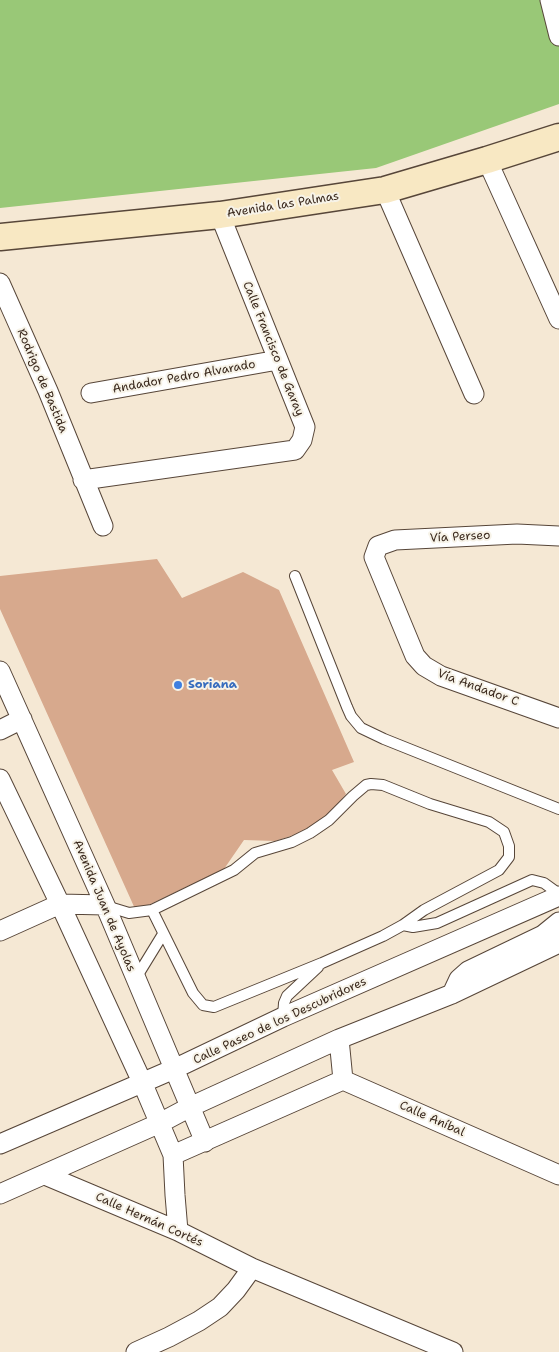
<!DOCTYPE html>
<meta charset="utf-8">
<style>
body{margin:0}
canvas{display:block;background:#f5e8d4}
</style>
<canvas width="559" height="1352"></canvas>
<script>
const context = document.querySelector('canvas').getContext('2d');
context.lineJoin = 'round';
function fill(path, color) { context.fillStyle = color; context.fill(path, 'evenodd'); }
const poly = rows => new Path2D(rows.map(r => 'M' + r).join(''));
function trace(path, color, width, dash) { context.strokeStyle = color; context.lineWidth = width; context.lineCap = dash ? 'butt' : 'round'; context.setLineDash(dash || []); context.stroke(path); }
function label(font, color, halo, rows, align = 'center') {
  context.font = font + ' "Shantell Sans",sans-serif'; context.lineWidth = 4; context.setLineDash([]); context.textBaseline = 'middle'; context.strokeStyle = halo; context.fillStyle = color; for (const [text, x, y, turn = 0] of rows) {
    context.save(); context.translate(x, y); context.rotate((+turn || 0) * Math.PI / 180); context.textAlign = isNaN(turn) ? turn : align; if (halo) context.strokeText(text, 0, 0); context.fillText(text, 0, 0); context.restore();
  }
}
fill(poly([
 [0,0,559,0,559,104,376,168,0,208]
]), '#99c877');
fill(poly([
 [157,559,182,598,243,572,279,590,354,762,332,770,346,794,332,811,310,830,275,841,244,840,224,869,136,911,0,609,0,576]
]), '#d7a98d');
const lane = poly([
 [295,576,347,707,351,716,361,728,384,739,559,809],
 [106,906,129,913,152,910,193,993,203,1005,214,1007,322,963,383,936,403,925,424,910,499,870,509,857,509,846,504,832,489,822,430,804,383,785,371,784,366,785,353,796,329,820,310,833,292,842,255,853,234,870,152,910],
 [403,925,413,927,437,923,532,880,544,883,559,894],
 [136,978,163,934],
 [283,1017,284,1003,287,996,318,967]
]);
const street = poly([
 [550,0,559,36],
 [487,160,559,319],
 [385,190,474,394],
 [0,283,48,391,103,526],
 [91,393,278,360],
 [83,480,295,450,302,440,305,427,220,215],
 [559,536,517,534,395,540,378,546,374,557,415,656,424,666,441,676,559,718],
 [0,671,105,905,205,1142],
 [0,730,22,719],
 [0,779,60,904,142,1082,173,1155,175,1195,178,1231],
 [0,931,60,904,105,905],
 [452,994,459,979,468,971,543,935,559,922],
 [339,1039,343,1080],
 [343,1080,559,1175],
 [0,1144,174,1069,283,1017,559,896],
 [173,1155,343,1080],
 [45,1175,178,1231,252,1268,453,1352],
 [0,1194,160,1123,190,1107,339,1039,452,994,559,943],
 [136,1352,169,1337,199,1321,220,1307,236,1290,252,1268]
]);
const secondary = poly([
 [0,237,220,215,385,190,487,160,559,137]
]);
trace(lane, '#574639', 12);
trace(street, '#574639', 21);
trace(secondary, '#574639', 29);
trace(lane, '#fff', 10);
trace(street, '#fff', 19);
trace(secondary, '#f8e8c3', 26);
for (const [x, y, r, color] of [
 [178,685,5,"#3f7fe0"]
]) { const dot = new Path2D(); dot.arc(x, y, r, 0, 2 * Math.PI); context.fillStyle = color; context.fill(dot); trace(dot, '#f7f3e8', 2); }
label('12px', '#3b2a1e', '#f7f3e8', [
 ["Avenida las Palmas",283,205,-9],
 ["Calle Francisco de Garay",273,349,68],
 ["Andador Pedro Alvarado",184,377,-10],
 ["Rodrigo de Bastida",42,381,67],
 ["Vía Perseo",460,537,-3],
 ["Vía Andador C",478,688,20],
 ["Avenida Juan de Ayolas",104,906,67],
 ["Calle Paseo de los Descubridores",280,1021,-25],
 ["Calle Aníbal",432,1119,24],
 ["Calle Hernán Cortés",149,1220,24]
]);
label('bold 12px', '#366cbe', '#f7f3e8', [
 ["Soriana",188,685]
], 'left');
</script>
